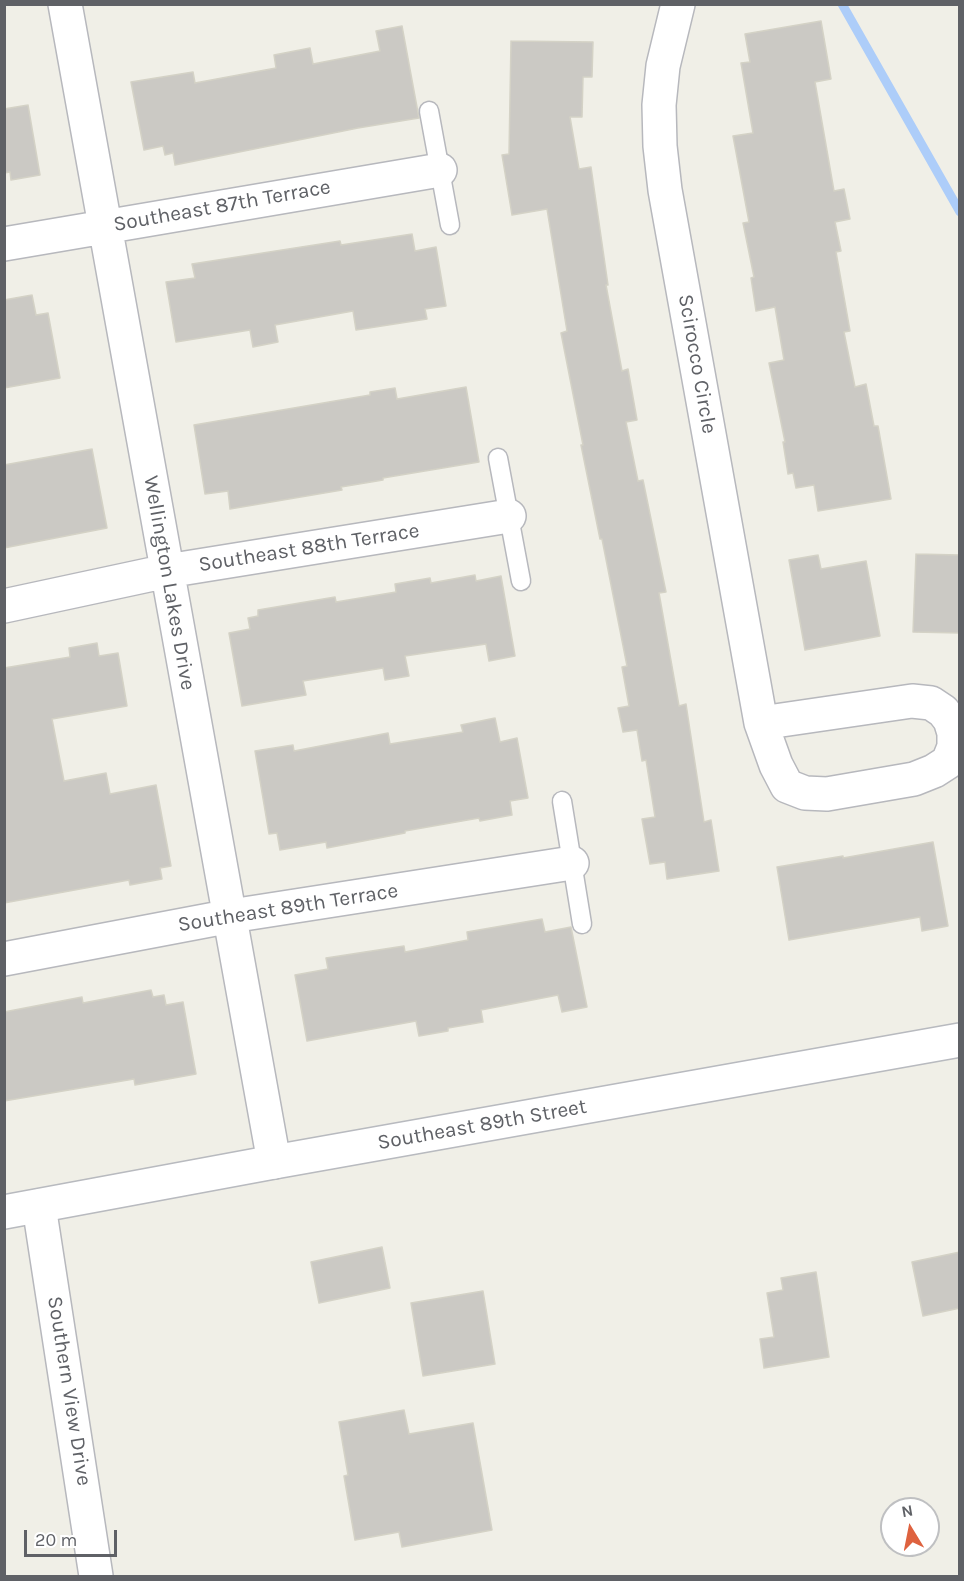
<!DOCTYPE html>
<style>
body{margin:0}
#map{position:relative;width:964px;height:1581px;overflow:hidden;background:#f0efe7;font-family:Karla,sans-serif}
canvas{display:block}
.frame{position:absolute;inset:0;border:6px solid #5f6166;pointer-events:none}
.north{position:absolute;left:880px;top:1497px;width:60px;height:60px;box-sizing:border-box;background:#fff;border:2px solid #bfc0c2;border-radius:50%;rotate:350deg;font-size:16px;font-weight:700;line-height:24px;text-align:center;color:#5f6166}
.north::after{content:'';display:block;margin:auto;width:21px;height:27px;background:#de623f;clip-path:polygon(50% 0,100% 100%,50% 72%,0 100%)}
.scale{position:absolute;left:24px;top:1530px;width:93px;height:27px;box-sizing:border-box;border:3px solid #5f6166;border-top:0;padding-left:8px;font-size:18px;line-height:21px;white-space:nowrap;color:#5f6166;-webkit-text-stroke:4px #fff;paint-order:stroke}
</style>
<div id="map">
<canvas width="964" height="1581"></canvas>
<div class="frame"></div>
<div class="north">N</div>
<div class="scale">20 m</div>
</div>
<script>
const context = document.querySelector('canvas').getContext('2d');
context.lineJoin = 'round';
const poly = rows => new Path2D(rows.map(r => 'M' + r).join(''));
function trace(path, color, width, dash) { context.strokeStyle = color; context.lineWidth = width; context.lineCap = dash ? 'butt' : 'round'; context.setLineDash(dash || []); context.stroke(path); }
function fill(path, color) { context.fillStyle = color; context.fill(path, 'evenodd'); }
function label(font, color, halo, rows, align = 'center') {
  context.font = font + ' Karla,sans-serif'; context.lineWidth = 6; context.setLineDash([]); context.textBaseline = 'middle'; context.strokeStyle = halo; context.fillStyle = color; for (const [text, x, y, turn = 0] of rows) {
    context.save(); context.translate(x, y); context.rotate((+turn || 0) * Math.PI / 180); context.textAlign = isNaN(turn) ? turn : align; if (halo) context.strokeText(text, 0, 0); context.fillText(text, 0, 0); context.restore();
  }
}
trace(poly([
 [842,4,960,212]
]), '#adcdf9', 9);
const building = poly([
 [821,21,831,79,815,82,834,191,844,189,850,219,835,222,841,251,836,252,850,331,844,332,855,387,866,384,874,426,878,426,891,499,818,511,814,485,796,488,793,473,788,474,783,442,785,442,769,363,784,360,775,307,756,311,751,278,754,277,743,223,749,222,733,136,753,133,741,63,750,62,745,34,821,21],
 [402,26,419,118,358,128,175,165,173,153,165,155,163,146,144,150,131,82,193,72,195,83,276,68,274,55,310,48,313,64,380,51,376,31,402,26],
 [511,41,593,42,592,77,583,77,582,117,570,117,579,169,591,167,608,285,606,285,622,371,628,369,637,420,626,422,638,481,643,480,666,592,659,593,679,706,686,704,704,822,711,820,719,871,667,879,665,862,650,864,642,819,655,817,646,760,642,761,637,730,623,732,618,708,629,706,622,667,627,666,602,539,600,539,581,445,583,445,561,333,567,331,547,209,512,215,502,155,509,154,511,41],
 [28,105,40,175,11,180,10,172,4,173,4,109,28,105],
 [412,234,415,251,436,247,446,306,425,309,427,319,356,330,353,311,275,325,278,342,253,347,250,330,176,342,166,282,195,278,192,264,340,241,341,245,412,234],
 [32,295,36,315,48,313,60,378,4,388,4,300,32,295],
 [466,387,479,462,383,478,383,480,341,487,342,490,230,509,228,491,205,494,194,425,370,395,370,392,395,388,397,399,466,387],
 [92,449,107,528,4,548,4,465,92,449],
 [916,554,960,555,960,633,913,632,916,554],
 [818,555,821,569,866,561,880,636,805,650,789,560,818,555],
 [475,575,476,581,501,576,515,656,489,661,486,644,405,656,409,676,385,680,383,668,303,681,306,695,242,706,229,633,250,629,248,618,258,616,258,610,335,597,336,602,396,592,395,584,430,578,431,583,475,575],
 [97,643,99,656,118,653,127,706,52,719,64,781,106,773,110,794,156,785,171,866,160,868,162,879,130,885,129,880,4,903,4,668,70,657,69,648,97,643],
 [495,718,500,742,517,738,528,798,510,801,512,815,480,821,479,818,405,831,405,833,327,848,326,842,280,850,277,833,269,834,255,751,293,745,294,751,388,733,390,744,463,732,461,725,495,718],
 [933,842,948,926,922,931,920,917,789,940,777,867,843,856,843,858,933,842],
 [542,919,545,932,571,927,587,1007,562,1012,558,995,481,1010,483,1022,448,1028,448,1031,419,1036,416,1021,307,1041,295,975,328,969,326,958,404,946,405,952,468,940,467,932,542,919],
 [151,990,153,997,164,995,166,1005,183,1002,196,1074,135,1085,134,1079,4,1101,4,1012,82,997,83,1003,151,990],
 [382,1247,390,1288,319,1303,311,1262,382,1247],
 [960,1252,960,1308,923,1316,912,1262,960,1252],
 [816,1272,829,1357,764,1368,760,1339,774,1337,767,1293,783,1290,781,1278,816,1272],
 [483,1291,495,1364,423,1376,411,1303,483,1291],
 [404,1410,409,1434,473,1423,492,1530,402,1547,399,1532,355,1540,344,1476,348,1475,339,1422,404,1410]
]);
fill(building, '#cbc9c4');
trace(building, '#d4d2c6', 1.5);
const lane = poly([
 [429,111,450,225],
 [498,458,521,581],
 [562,801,582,924]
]);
const street = poly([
 [65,4,274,1162],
 [678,4,663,66,659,105,660,146,665,190,761,723,776,765,787,786,805,793,827,794,914,779,934,771,948,762,954,747,954,733,950,720,943,711,931,703,912,701,761,723],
 [4,244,440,170],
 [4,606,167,571,509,516],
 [4,959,231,916,572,863],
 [39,1206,96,1576]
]);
const secondary = poly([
 [4,1212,274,1162,960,1040]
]);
trace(lane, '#b7b8bd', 21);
trace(street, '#b7b8bd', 36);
trace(secondary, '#b8babf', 36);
trace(lane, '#fff', 18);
trace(street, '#fff', 33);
trace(secondary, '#fff', 33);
label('21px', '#5f6166', '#fff', [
 ["Southeast 87th Terrace",222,206,-10],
 ["Scirocco Circle",697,364,80],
 ["Southeast 88th Terrace",309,548,-9],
 ["Wellington Lakes Drive",169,583,80],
 ["Southeast 89th Terrace",288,908,-9],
 ["Southeast 89th Street",482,1125,-10],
 ["Southern View Drive",69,1391,81]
]);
</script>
